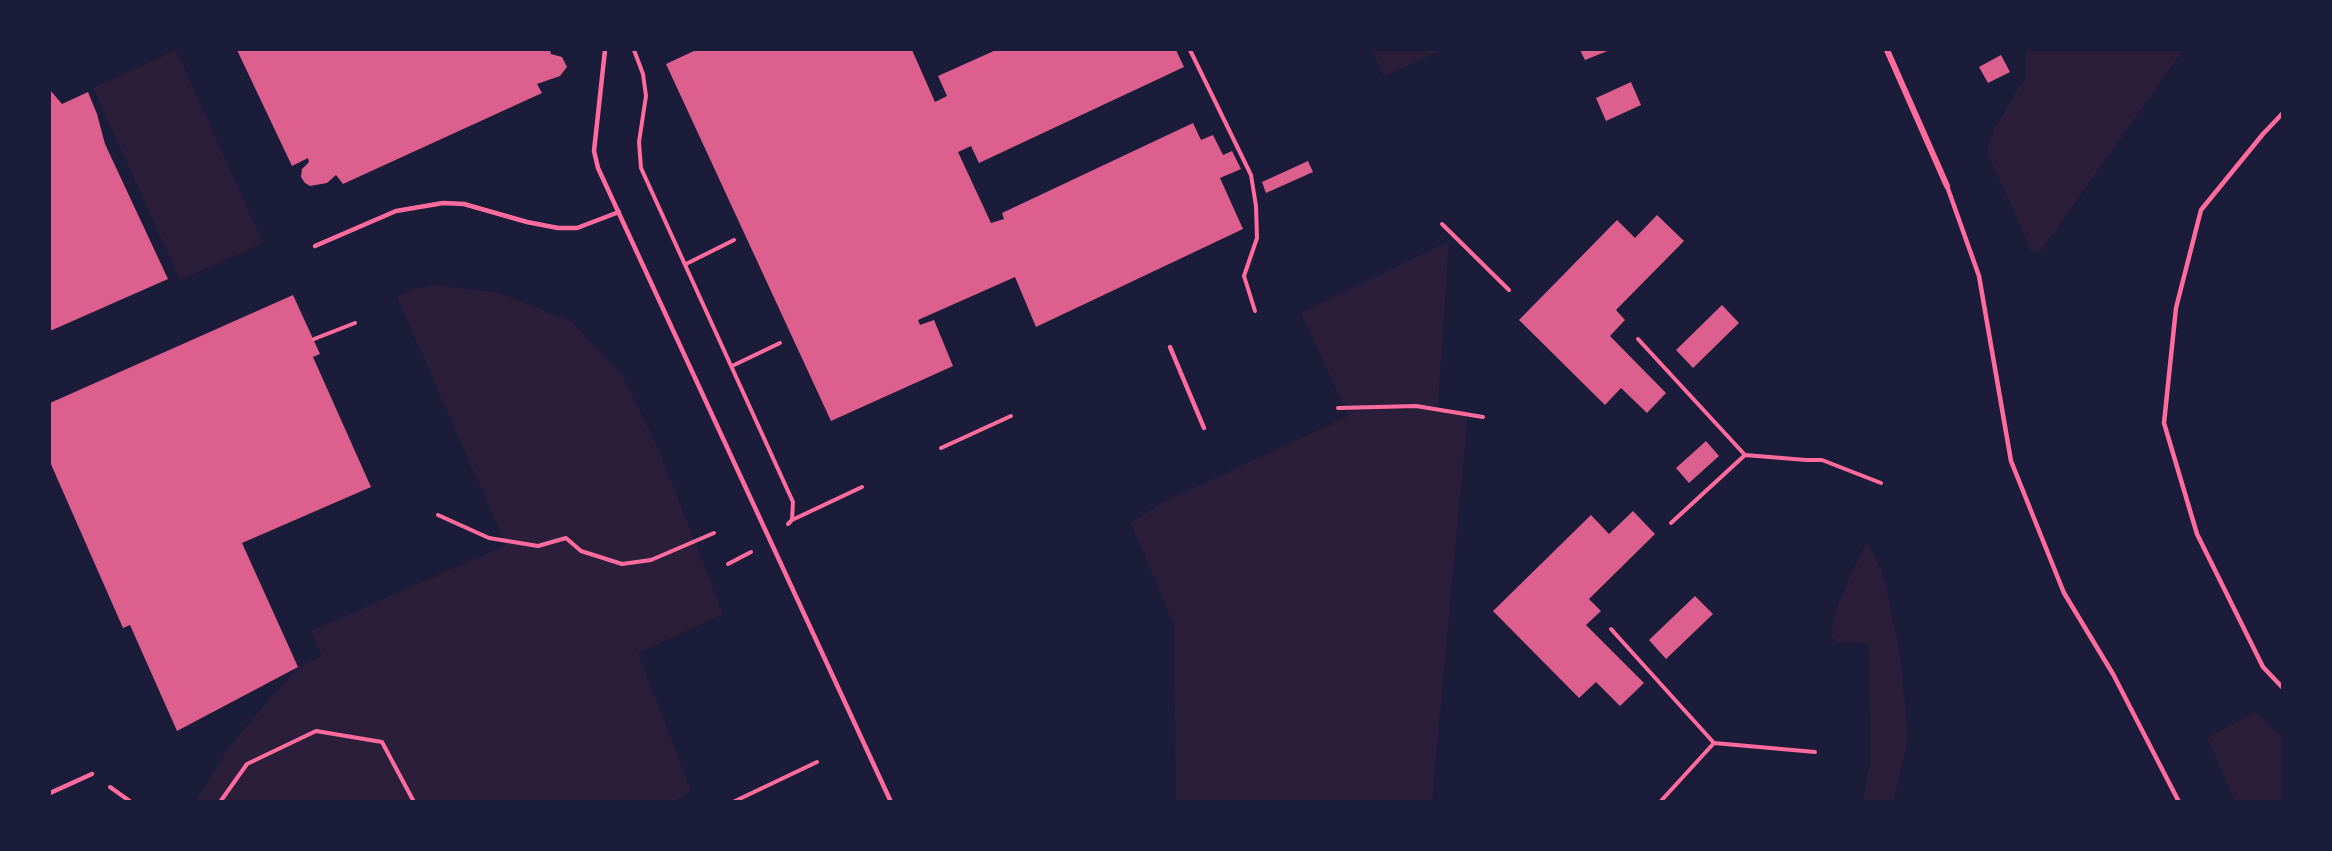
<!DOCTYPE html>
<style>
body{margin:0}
#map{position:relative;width:2332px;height:851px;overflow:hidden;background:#1b1b3a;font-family:Mulish,sans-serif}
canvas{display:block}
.frame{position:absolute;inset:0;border:51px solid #1b1b3a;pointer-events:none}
</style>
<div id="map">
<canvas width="2332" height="851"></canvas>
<div class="frame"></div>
</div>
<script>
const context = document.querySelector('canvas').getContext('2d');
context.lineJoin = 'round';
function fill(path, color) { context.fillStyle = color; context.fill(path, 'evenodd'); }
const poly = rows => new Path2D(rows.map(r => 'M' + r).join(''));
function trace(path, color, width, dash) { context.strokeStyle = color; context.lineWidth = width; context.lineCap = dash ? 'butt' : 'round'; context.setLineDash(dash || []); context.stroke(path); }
fill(poly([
 [176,50,263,243,180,280,93,88],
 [1372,50,1442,50,1384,76],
 [2026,50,2183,50,2040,252,2031,250,1987,152,1993,131,2026,76],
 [1449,241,1438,407,1468,411,1432,801,1176,801,1174,625,1131,523,1161,503,1349,416,1301,313],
 [435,285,496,292,571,321,622,375,661,455,723,614,638,653,691,791,674,802,195,802,231,744,298,667,322,656,311,631,506,545,397,297,414,289],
 [1867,542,1882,571,1900,652,1908,739,1894,801,1863,801,1870,762,1869,643,1836,642,1831,635,1836,611,1849,578],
 [2255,712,2282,736,2282,801,2235,801,2207,738]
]), '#2a1e3b');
fill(poly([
 [237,50,550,50,551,54,562,57,567,67,560,76,537,84,542,93,343,184,336,175,327,183,310,186,305,183,301,177,302,169,309,162,308,158,292,166],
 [696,50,912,50,935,102,947,96,938,76,996,50,1176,50,1184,67,979,163,971,146,958,152,991,223,1004,219,1002,213,1193,123,1201,140,1213,135,1223,155,1232,151,1241,169,1220,178,1243,229,1036,327,1015,277,918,320,920,325,934,320,953,366,831,421,666,64],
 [1580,50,1610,50,1585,60],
 [2001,55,2010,72,1988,83,1979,67],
 [1631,82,1641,105,1606,121,1596,98],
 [50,90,62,104,88,92,97,114,105,144,168,279,50,331],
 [1308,161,1313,172,1266,193,1262,182],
 [1657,215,1684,241,1616,310,1625,320,1610,336,1666,393,1647,413,1621,388,1605,405,1519,320,1617,220,1635,238],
 [293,295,320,354,313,357,371,487,242,543,298,667,177,731,130,625,123,628,50,462,50,403],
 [1722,305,1739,323,1693,368,1676,350],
 [1706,441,1719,456,1689,483,1676,468],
 [1633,511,1655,534,1589,599,1601,611,1586,625,1644,683,1620,706,1596,682,1579,698,1493,611,1591,515,1609,534],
 [1695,596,1713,614,1666,659,1649,640]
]), '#dd5f8e');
trace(poly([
 [634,50,643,74,646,96,639,142,641,168,793,502,792,520,788,524],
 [1190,50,1251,175,1256,206,1257,238,1244,276,1255,311],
 [1442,224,1509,290],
 [686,264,734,240],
 [314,339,355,323],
 [1638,339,1745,455,1806,460,1822,460,1881,483],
 [732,366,780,343],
 [1338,408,1416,406,1483,417],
 [941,448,1011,416],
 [438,515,489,538,538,546,566,538,581,551,622,564,651,560,714,533],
 [792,520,862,487],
 [1671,523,1745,455],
 [728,564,751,552],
 [1611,629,1714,743,1815,752],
 [110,787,131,802],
 [220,802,247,764,316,731,382,742,414,802],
 [733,802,817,762],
 [1660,802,1714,743]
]), '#ff6b9d', 4);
trace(poly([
 [605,50,594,151,598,168,891,802],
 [2282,114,2263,134,2201,210,2176,308,2164,423,2197,534,2263,667,2282,687],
 [1947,186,1979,276,2011,461,2064,593,2113,674,2179,802],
 [315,246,396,211,443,203,464,204,527,222,558,228,577,228,619,212],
 [1170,347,1204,428],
 [50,793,92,774]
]), '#ff6b9d', 4.5);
trace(poly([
 [1887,50,1947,186]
]), '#ff6b9d', 6);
</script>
